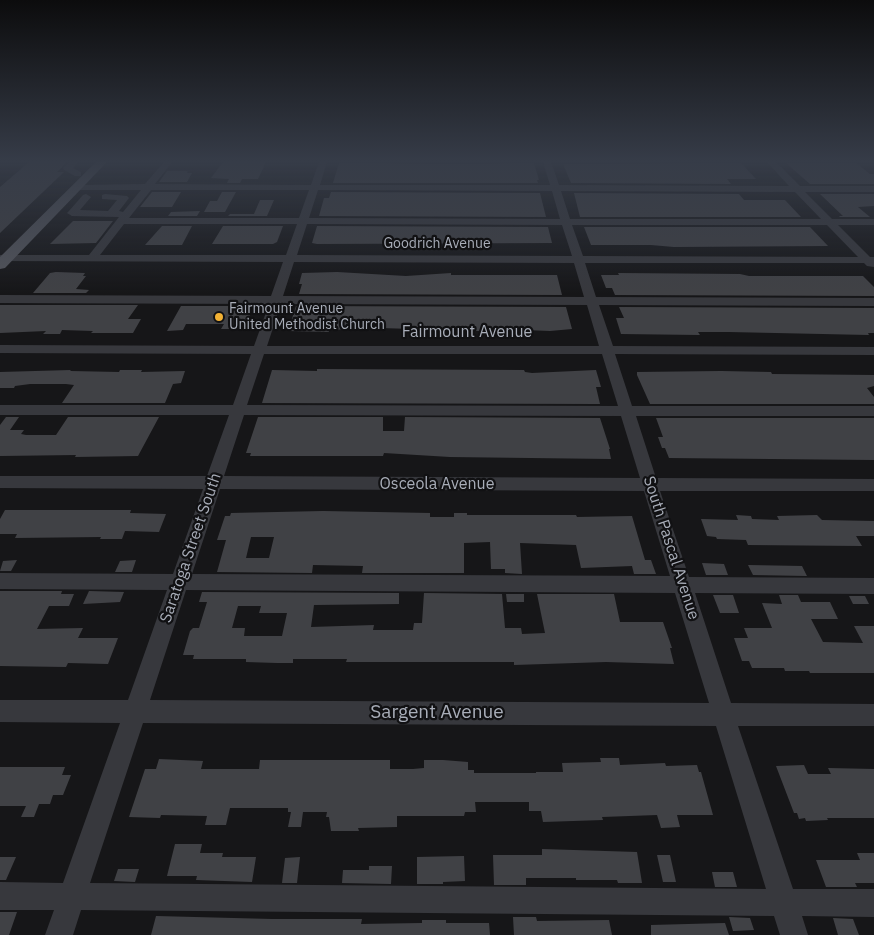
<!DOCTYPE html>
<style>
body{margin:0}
canvas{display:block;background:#161618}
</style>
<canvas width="874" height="935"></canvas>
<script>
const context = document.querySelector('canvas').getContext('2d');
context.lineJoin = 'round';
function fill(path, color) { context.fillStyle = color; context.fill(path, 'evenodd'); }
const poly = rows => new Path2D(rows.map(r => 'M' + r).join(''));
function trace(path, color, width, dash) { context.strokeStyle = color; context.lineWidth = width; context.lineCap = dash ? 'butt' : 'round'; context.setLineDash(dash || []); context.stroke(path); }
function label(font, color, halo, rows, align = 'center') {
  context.font = font + ' "IBM Plex Sans",sans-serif'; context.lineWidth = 4.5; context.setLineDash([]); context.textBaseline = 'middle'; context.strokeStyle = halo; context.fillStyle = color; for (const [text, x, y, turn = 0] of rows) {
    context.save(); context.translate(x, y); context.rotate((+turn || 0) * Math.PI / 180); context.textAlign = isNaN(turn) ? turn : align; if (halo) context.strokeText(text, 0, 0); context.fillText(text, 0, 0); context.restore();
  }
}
fill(poly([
 [29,162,67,162,57,172,64,172,0,233,0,187],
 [223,162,266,162,258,179,242,179,240,183,227,183,229,179,211,178],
 [339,163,463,164,534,163,539,180,537,180,538,183,333,183],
 [741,163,756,179,727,179,731,184,571,183,563,164],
 [786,163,856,163,870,174,874,174,874,184,810,184],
 [167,171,188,171,187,173,192,173,187,182,159,182],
 [152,192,181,192,172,207,140,207],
 [222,192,236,192,225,212,204,212,210,201,217,201],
 [331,192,540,193,546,217,319,216,324,198,329,198],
 [574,193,739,194,744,200,785,200,801,217,580,217],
 [820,194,874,194,874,206,858,207,870,217,840,217,839,216,843,216],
 [260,200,274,200,267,216,228,216,230,214,254,214],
 [200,211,197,216,168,216,171,212],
 [73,221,113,221,96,243,50,244],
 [162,226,192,226,182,245,145,245],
 [223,226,283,226,277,242,273,244,212,244],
 [317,226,548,227,552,243,317,244,312,243],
 [584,227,810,227,828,246,674,247,651,245,591,245],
 [56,272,85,273,83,276,86,276,76,289,89,290,86,293,33,293,50,273],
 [337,272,406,276,451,273,451,275,557,275,562,295,299,294,302,284,299,284,302,273],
 [618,273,740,274,749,276,863,276,874,287,874,296,615,295,612,288,606,288,601,275,619,275],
 [0,305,138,305,128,319,141,319,133,333,91,333,93,331,62,330,60,334,43,334,46,331,0,333],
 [181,306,249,306,248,310,252,310,244,329,221,329,224,324,186,324,183,330,167,331],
 [296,306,566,307,572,329,550,331,501,329,501,331,413,331,413,329,380,328,329,330,329,332,288,331],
 [619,307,874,308,874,333,868,333,869,335,729,332,698,332,700,335,621,334,616,318,624,318],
 [317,369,524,370,525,372,532,373,596,370,601,387,596,387,600,404,262,403,272,370,317,371],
 [71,370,70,371,119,372,120,370,142,370,141,372,185,371,181,383,173,384,165,403,62,403,74,385,66,384,30,384,15,386,14,388,0,388,0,372],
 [721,371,771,372,772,374,874,375,874,386,867,388,874,397,874,404,650,404,637,375,637,372],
 [6,417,19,417,10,430,24,430,21,434,26,435,56,435,68,417,159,417,138,456,75,457,76,455,0,456,0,425],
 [258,417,383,417,383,431,404,431,405,417,600,418,610,449,609,449,611,459,450,457,384,453,383,456,250,456,251,453,246,453],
 [656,418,874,418,874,460,669,458,665,448,662,448,658,437,663,437],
 [5,510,131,510,130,513,166,514,159,532,125,531,122,539,100,539,101,537,15,538,17,534,0,534,0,519],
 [323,511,430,513,430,517,454,517,454,513,467,513,467,515,576,515,577,517,632,516,645,560,651,560,656,574,634,574,632,566,581,568,576,545,520,543,522,574,505,573,505,569,491,569,490,542,464,543,464,573,362,573,363,566,313,565,312,573,217,572,226,540,217,540,225,516,230,516,231,513],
 [251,537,274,537,269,558,246,558],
 [736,515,751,516,752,519,779,520,777,516,817,515,822,520,874,521,874,536,856,536,862,546,748,545,746,540,717,539,716,537,707,536,701,519,738,520],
 [17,560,11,571,0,571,3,561],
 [136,560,132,572,115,572,120,561],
 [702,563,724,564,728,575,706,575],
 [748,565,802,566,807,576,753,575],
 [0,591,62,591,61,594,74,594,69,606,49,606,37,629,83,628,78,638,118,638,108,664,68,663,66,667,0,666],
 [89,591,124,592,120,602,83,604],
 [202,592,399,593,399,604,314,605,311,627,374,625,373,630,413,630,414,623,422,623,424,593,502,594,505,628,521,628,522,634,545,633,537,594,614,594,620,622,663,622,672,648,670,648,674,664,606,662,514,665,514,662,346,662,347,659,293,659,293,663,277,663,246,662,246,659,193,659,194,655,183,655,190,631,193,628,199,628,207,602,199,602],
 [238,606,261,606,259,613,287,613,282,636,244,636,245,628,232,628],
 [506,594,524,594,524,602,507,602],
 [713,595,733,595,739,613,720,613],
 [779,595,798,595,801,602,830,602,838,619,811,619,823,642,863,643,854,626,874,626,874,673,810,673,809,671,785,671,784,668,752,668,749,661,742,661,734,638,748,638,744,628,772,628,762,603,782,604],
 [849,596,865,596,869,604,853,604],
 [600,758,619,758,620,765,665,763,666,766,697,765,699,772,701,772,713,815,677,815,680,827,661,828,657,815,602,817,603,820,543,822,541,811,529,811,529,802,475,802,476,812,465,812,464,816,397,816,397,827,358,828,359,831,331,831,329,817,326,817,327,812,303,812,301,827,288,827,291,812,288,812,288,808,230,808,226,825,205,825,207,816,161,815,160,818,129,817,145,769,156,769,159,759,203,761,201,769,259,769,260,760,390,760,390,769,413,769,424,768,424,760,443,760,468,762,468,770,474,770,474,773,536,773,536,772,563,772,562,763,601,762],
 [804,765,808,774,831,774,828,768,874,769,874,818,827,818,828,820,806,821,805,818,799,819,797,813,794,813,776,766],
 [0,767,65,767,62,775,71,775,63,795,53,795,50,804,39,804,34,817,21,817,26,806,0,806],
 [175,844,202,844,200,853,223,853,222,857,256,857,252,882,196,880,197,876,167,876],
 [542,849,637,852,642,883,618,883,617,880,576,880,576,878,526,878,526,885,494,885,493,855,542,855],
 [857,853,874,853,874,883,855,883,857,887,826,887,816,860,860,860],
 [657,855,670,855,676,882,663,882],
 [464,856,465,881,443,882,443,884,417,884,417,857],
 [0,857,16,857,6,880,0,880],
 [300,857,297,883,282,883,285,858],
 [369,866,392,866,391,884,342,883,343,870,369,870],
 [118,869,139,869,135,882,114,881],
 [712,872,733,872,737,887,715,887],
 [0,912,17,912,9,935,0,935],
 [156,916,272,919,362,919,361,924,422,923,422,920,446,920,446,923,489,923,490,935,151,935],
 [513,917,536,917,537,921,609,920,612,935,514,935],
 [729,917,750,918,754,930,733,931],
 [833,918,853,919,859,935,838,935],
 [725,923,729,935,651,935,651,925]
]), '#404145');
fill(poly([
 [69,162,78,162,73,168,81,172,81,176,75,176,64,170,63,168,69,162],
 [164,162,172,162,155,184,311,185,319,162,327,162,320,185,550,185,543,162,551,162,559,185,789,186,767,162,776,162,800,186,874,186,874,192,805,192,832,219,874,219,874,225,838,225,870,257,874,257,874,267,867,266,864,263,585,263,596,297,874,298,874,306,599,305,613,346,874,347,874,355,615,354,632,406,874,406,874,416,636,416,656,478,874,479,874,491,660,491,689,577,874,578,874,594,695,593,731,703,874,704,874,726,738,726,793,889,874,889,874,917,802,916,808,935,780,935,774,916,81,910,73,935,45,935,54,910,0,910,0,882,63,883,120,723,0,722,0,700,128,700,167,590,0,589,0,573,173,574,203,489,0,488,0,476,207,476,229,415,0,415,0,405,233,405,251,354,0,353,0,345,254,346,269,304,0,303,0,295,271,296,283,262,0,261,0,255,89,255,119,217,72,216,67,213,69,211,83,195,86,194,91,197,80,210,108,211,117,200,102,199,102,195,105,194,127,196,129,198,119,211,123,212,141,190,77,190,72,187,74,185,145,184,164,162],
 [151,190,309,190,299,218,129,218,151,190],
 [318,190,552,191,560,219,309,218,318,190],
 [561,191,795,192,821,219,570,219,561,191],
 [124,224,297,224,286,255,100,255,124,224],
 [307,224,562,225,572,256,297,255,307,224],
 [572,225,827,225,858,257,583,256,572,225],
 [294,262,574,263,584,297,283,296,294,262],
 [281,304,587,305,599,346,267,346,281,304],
 [264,354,602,354,618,406,247,405,264,354],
 [244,415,621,416,640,478,224,476,244,415],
 [220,489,644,491,670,576,192,574,220,489],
 [186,590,675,593,709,703,150,700,186,590],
 [143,723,716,726,766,889,90,883,143,723]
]), '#37383d');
fill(poly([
 [96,162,107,162,5,268,0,269,0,257,96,162]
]), '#53555c');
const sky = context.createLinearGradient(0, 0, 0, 293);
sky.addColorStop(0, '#0c0c0d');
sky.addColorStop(0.55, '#363c48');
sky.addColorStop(1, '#363c4800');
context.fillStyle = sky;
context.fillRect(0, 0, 874, 293);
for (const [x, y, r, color] of [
 [219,317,5,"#f2b134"]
]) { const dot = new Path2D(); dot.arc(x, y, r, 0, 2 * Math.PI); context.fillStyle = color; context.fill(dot); trace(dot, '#111113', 2); }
label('14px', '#a8adb8', '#111113', [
 ["Goodrich Avenue",437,244]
]);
label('14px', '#a8adb8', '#111113', [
 ["Fairmount Avenue",229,309],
 ["United Methodist Church",229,325]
], 'left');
label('16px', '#a8adb8', '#111113', [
 ["Fairmount Avenue",467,332],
 ["Osceola Avenue",437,484],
 ["Saratoga Street South",191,548,-71],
 ["South Pascal Avenue",671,548,72]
]);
label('19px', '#a8adb8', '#111113', [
 ["Sargent Avenue",437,713]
]);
</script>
